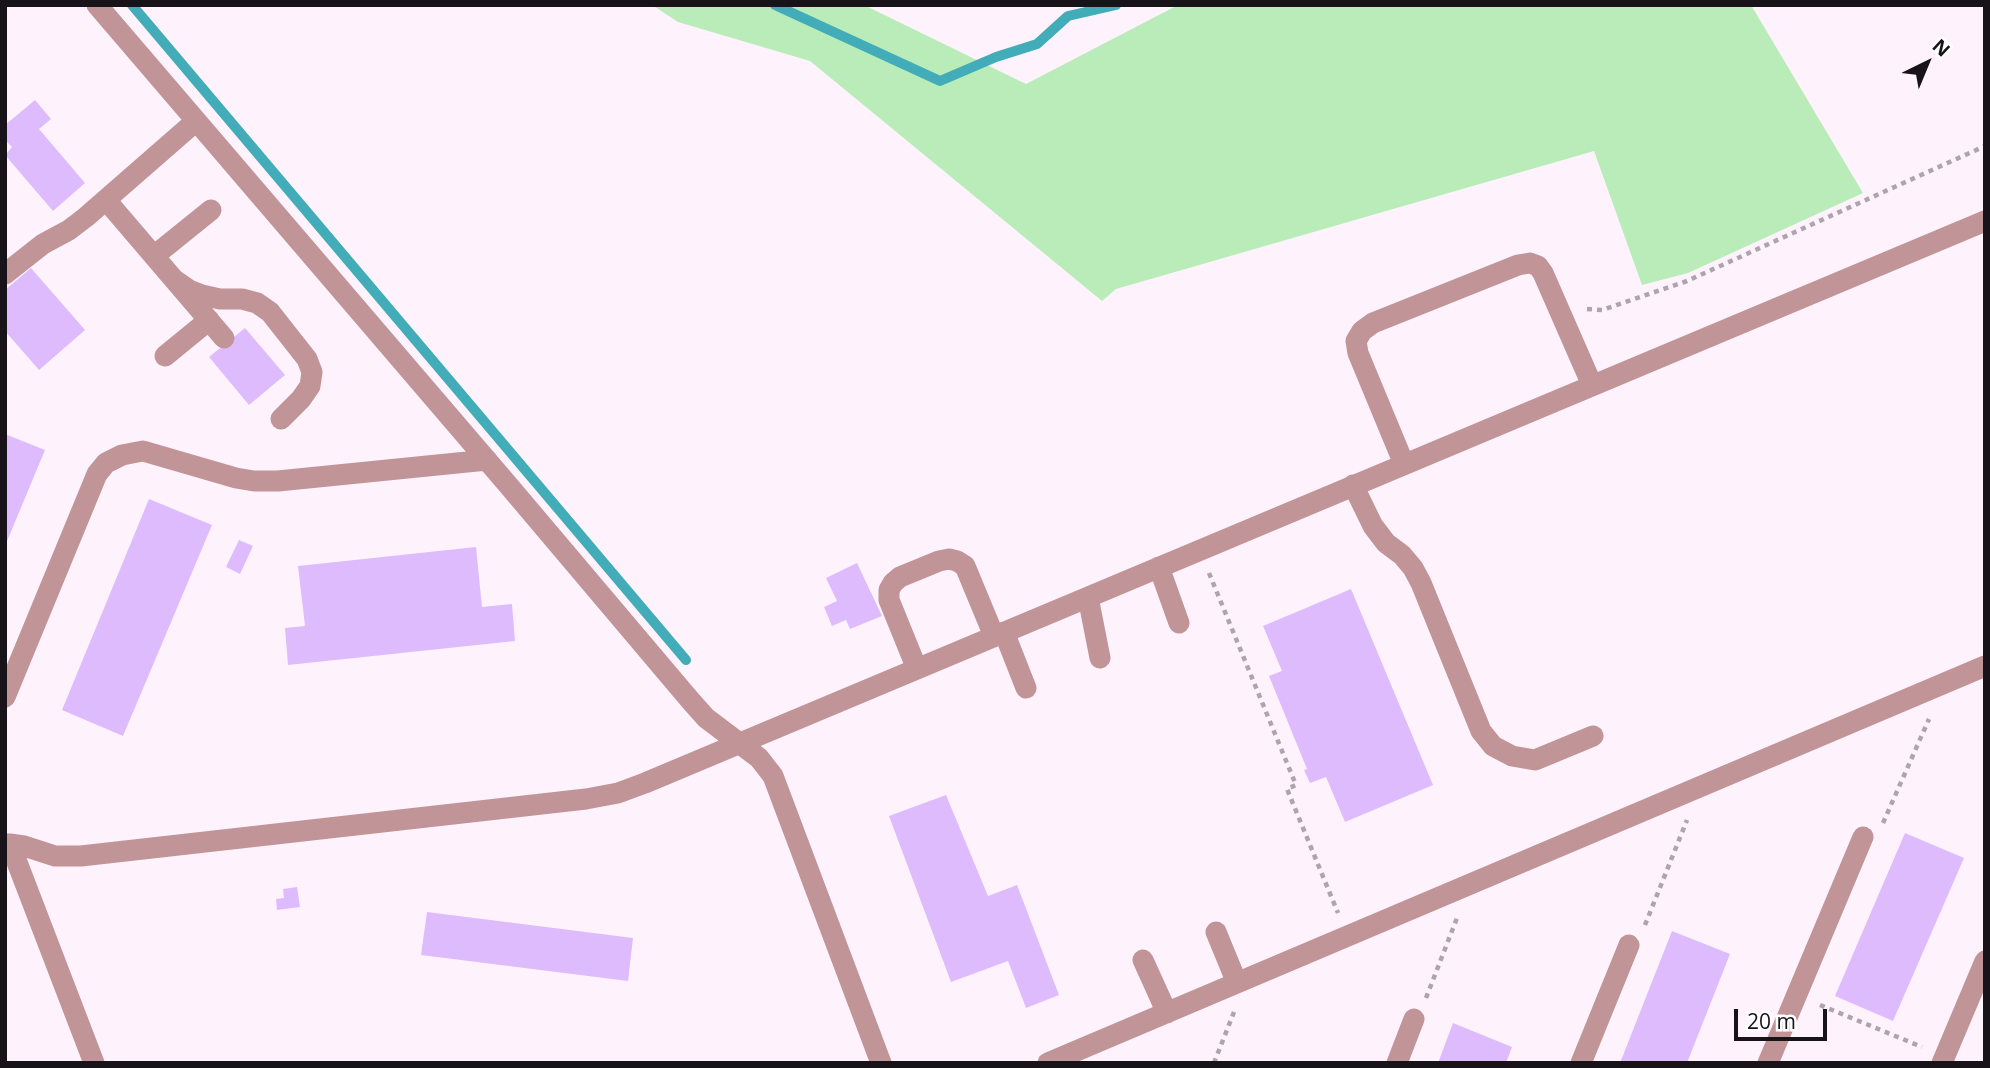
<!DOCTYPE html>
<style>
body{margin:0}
#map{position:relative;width:1990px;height:1068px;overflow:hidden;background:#fef3fd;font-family:"Open Sans",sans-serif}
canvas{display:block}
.frame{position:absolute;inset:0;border:7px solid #181318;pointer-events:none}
.north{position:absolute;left:1892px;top:28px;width:70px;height:70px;-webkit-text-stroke:5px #fff;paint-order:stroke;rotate:43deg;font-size:19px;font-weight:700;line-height:28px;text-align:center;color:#181318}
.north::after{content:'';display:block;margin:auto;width:24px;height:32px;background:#181318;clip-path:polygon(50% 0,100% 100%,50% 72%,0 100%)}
.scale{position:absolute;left:1734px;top:1009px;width:93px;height:32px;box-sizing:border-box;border:4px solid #181318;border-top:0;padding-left:9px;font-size:21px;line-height:24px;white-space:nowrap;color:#181318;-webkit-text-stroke:5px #fff;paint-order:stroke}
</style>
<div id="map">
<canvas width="1990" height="1068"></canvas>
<div class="frame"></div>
<div class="north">N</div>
<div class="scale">20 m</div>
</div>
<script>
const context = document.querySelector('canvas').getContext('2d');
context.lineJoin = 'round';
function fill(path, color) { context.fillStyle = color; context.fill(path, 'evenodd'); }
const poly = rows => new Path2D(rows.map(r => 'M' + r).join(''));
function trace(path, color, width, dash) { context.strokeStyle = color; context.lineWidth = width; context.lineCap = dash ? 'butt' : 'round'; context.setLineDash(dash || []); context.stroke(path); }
fill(poly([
 [652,5,864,5,1026,84,1178,5,1751,5,1863,193,1688,273,1642,285,1594,151,1116,289,1102,301,810,61,678,22]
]), '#b9ecb9');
trace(poly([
 [132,5,686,660],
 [775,5,940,81,996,57,1037,44,1068,16,1116,5]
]), '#42adb8', 10);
fill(poly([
 [35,100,51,119,39,129,85,183,53,211,5,155,12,147,5,140,5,125],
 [31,268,85,330,39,370,5,331,5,290],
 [245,328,285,375,249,405,209,357],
 [5,434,45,450,5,546],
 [149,499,212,525,123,736,62,710],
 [239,540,253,546,240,574,226,567],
 [476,547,482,607,512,604,515,641,288,665,285,628,305,626,298,566],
 [857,563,882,616,850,629,846,620,832,626,824,607,837,601,826,578],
 [1351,589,1433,785,1345,822,1326,777,1310,783,1304,770,1307,769,1269,676,1282,671,1263,626],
 [946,795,988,896,1017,885,1059,995,1026,1008,1008,961,951,982,889,816],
 [1905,833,1964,858,1893,1021,1835,996],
 [297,887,300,907,277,910,276,899,284,898,283,889],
 [427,912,633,938,628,981,421,955],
 [1672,931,1730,954,1687,1063,1620,1063],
 [1453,1023,1512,1047,1506,1063,1438,1063]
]), '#debbfd');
trace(poly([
 [1587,309,1602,310,1687,281,1985,146],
 [1209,573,1296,785,1287,789,1338,913],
 [1883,823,1929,719],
 [1645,925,1687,820],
 [1426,998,1457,918],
 [1820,1005,1922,1047],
 [1214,1063,1234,1012]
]), '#ada4ac', 4.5, [5, 5]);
trace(poly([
 [97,5,509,486,690,700,706,718,759,758,773,776,881,1063],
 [106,200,224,338],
 [154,256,211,210],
 [5,274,43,244,69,230,86,217,196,121],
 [176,281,189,290,202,295,220,299,242,299,257,303,270,312,307,359,312,372,310,386,301,399,281,419],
 [165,356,209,320],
 [1404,464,1358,353,1356,341,1362,331,1373,323,1518,265,1530,263,1538,266,1543,273,1592,385],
 [1353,485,1373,526,1386,543,1402,555,1413,568,1421,583,1481,731,1493,746,1512,756,1535,760,1593,736],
 [1159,567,1179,623],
 [1088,597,1100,658],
 [1004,632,1026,688],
 [917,669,889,600,889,590,893,583,900,577,939,561,949,559,957,561,965,566,994,636],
 [5,697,97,474,106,463,122,455,143,451,236,478,254,481,278,481,487,460],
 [5,844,10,844,94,1063],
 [10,844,24,846,55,856,81,856,586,799,618,793,645,783,1985,221],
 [1216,932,1237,983],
 [1143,960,1167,1013],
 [1048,1063,1985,666],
 [1397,1063,1414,1019],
 [1581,1063,1629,945],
 [1768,1063,1863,837],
 [1942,1063,1985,961]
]), '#c19497', 21);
</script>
